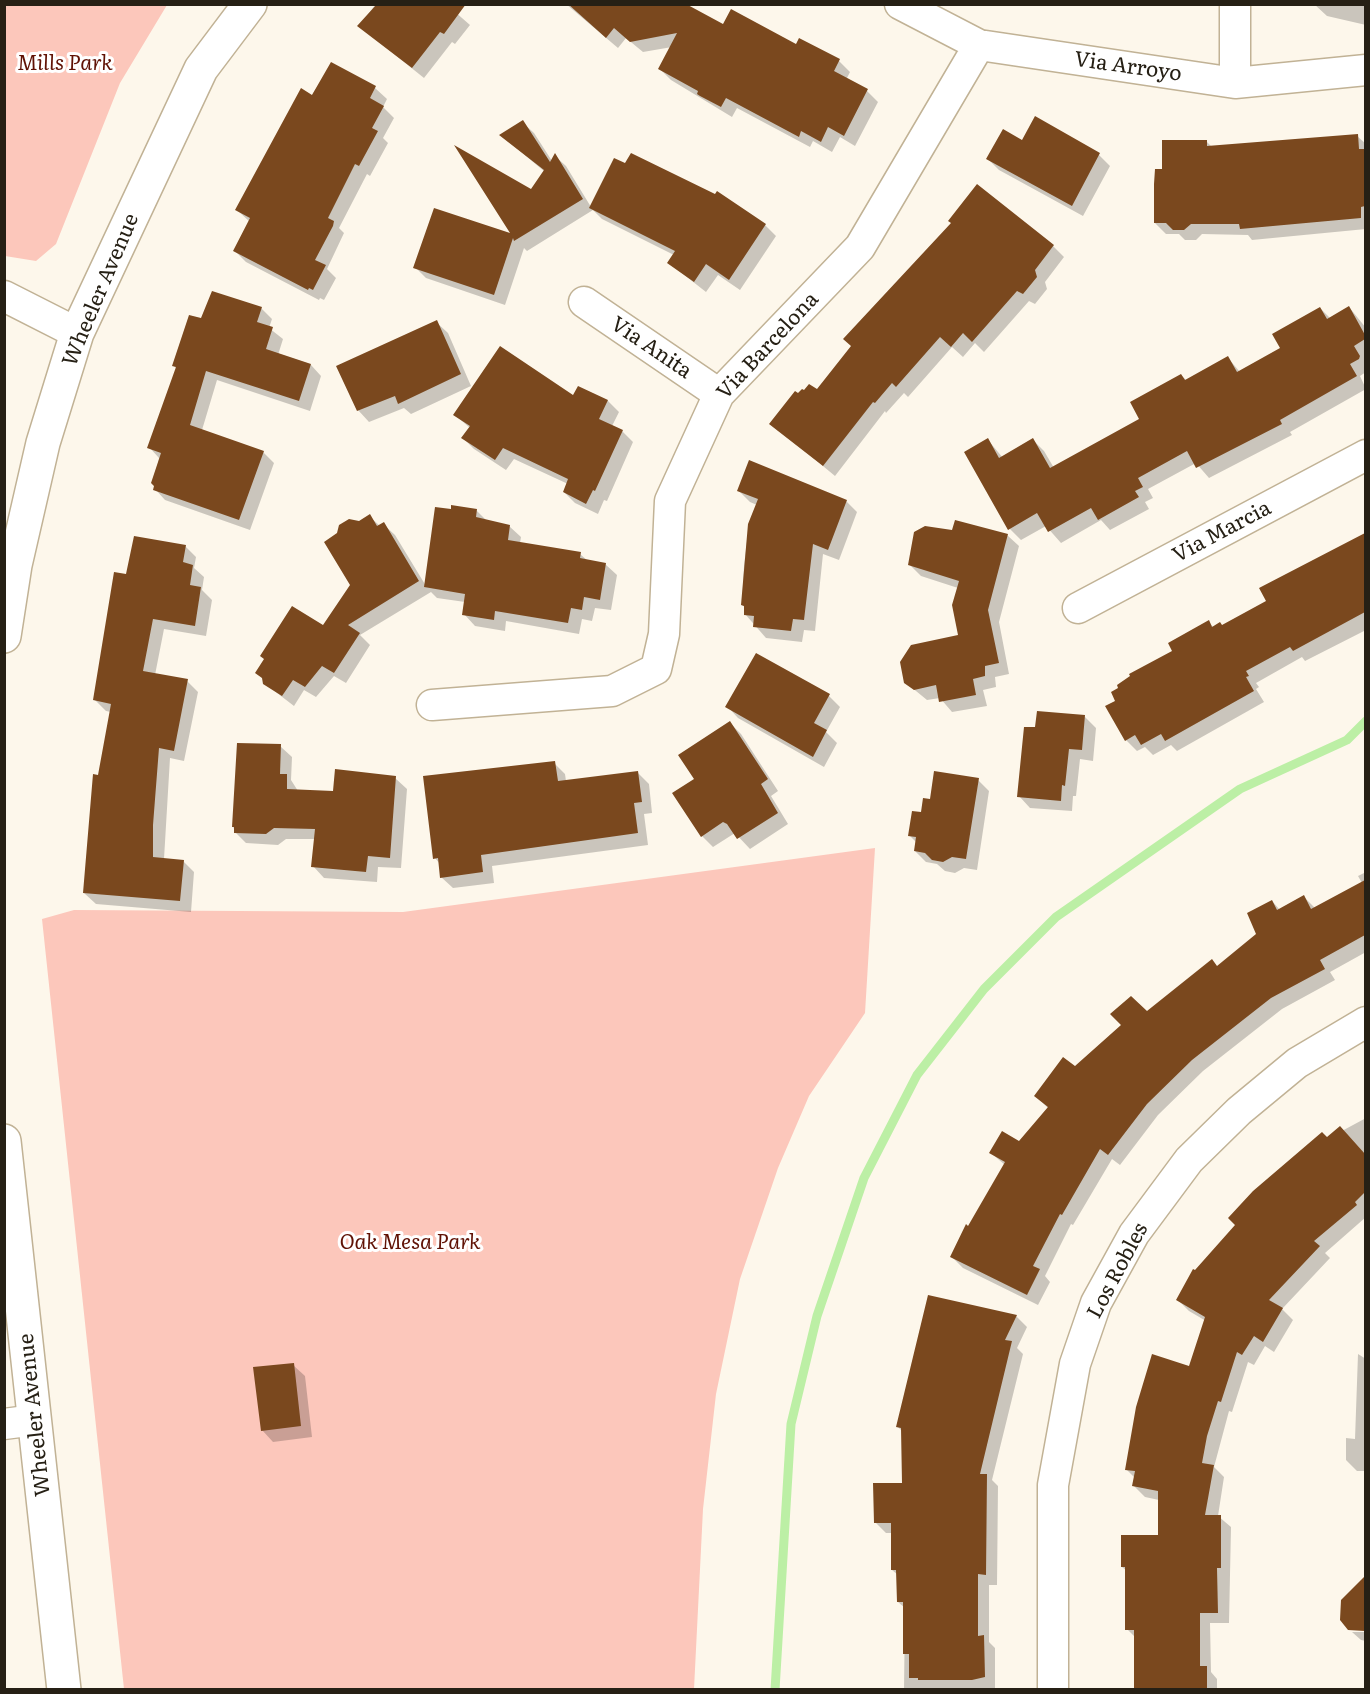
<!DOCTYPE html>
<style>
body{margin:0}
#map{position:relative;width:1370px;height:1694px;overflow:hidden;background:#fdf7eb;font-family:Literata,serif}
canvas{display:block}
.frame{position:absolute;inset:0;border:6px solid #262015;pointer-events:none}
</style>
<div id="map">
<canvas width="1370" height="1694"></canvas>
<div class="frame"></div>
</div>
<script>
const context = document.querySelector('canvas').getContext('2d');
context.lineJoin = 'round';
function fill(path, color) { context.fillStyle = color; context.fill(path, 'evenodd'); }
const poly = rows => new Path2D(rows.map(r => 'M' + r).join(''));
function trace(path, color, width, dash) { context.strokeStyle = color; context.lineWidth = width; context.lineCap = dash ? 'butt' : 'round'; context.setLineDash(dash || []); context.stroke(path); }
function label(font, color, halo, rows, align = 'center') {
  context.font = font + ' Literata,serif'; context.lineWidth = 6; context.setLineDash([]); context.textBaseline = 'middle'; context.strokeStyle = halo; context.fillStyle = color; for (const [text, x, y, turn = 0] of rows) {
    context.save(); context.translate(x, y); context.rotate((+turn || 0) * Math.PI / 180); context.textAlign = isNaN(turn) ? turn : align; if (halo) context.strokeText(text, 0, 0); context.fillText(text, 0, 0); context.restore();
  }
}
fill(poly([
 [4,5,167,5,120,83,56,244,36,261,5,256],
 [875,848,865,1013,809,1096,778,1168,740,1279,716,1394,703,1509,694,1689,124,1689,42,919,74,910,403,912]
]), '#fcc7bb');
fill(poly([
 [376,4,446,4,470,25,455,44,452,42,424,78,359,26],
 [566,4,675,4,724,26,839,61,850,72,846,80,867,91,878,102,855,146,840,137,832,152,813,141,810,147,737,108,732,117,671,80,660,69,672,47,643,52,626,38,618,48],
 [1314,4,1366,4,1366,25,1327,16],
 [332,64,375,88,387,99,383,107,394,118,383,138,388,143,370,176,367,174,339,228,344,233,327,269,336,278,324,300,320,298,319,300,246,262,235,251,250,222,237,210],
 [522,122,534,133,552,161,555,156,566,166,591,207,765,225,776,236,740,290,718,275,706,292,669,263,674,255,602,219,593,210,527,251,524,248,505,305,426,278,415,267,513,236,532,191,545,172,501,135],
 [1357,136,1366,144,1366,229,1252,240,1248,235,1202,234,1196,240,1185,240,1179,234,1166,234,1155,223,1163,171,1207,142,1212,147],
 [1023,142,1099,155,1110,166,1083,216,999,170,988,159],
 [1053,246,1064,257,1045,282,1047,289,1035,304,1029,301,984,352,975,343,963,357,952,347,908,397,904,393,886,413,885,411,835,476,771,423,798,395,817,391],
 [1349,307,1366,328,1366,372,1360,376,1366,389,1290,432,1292,435,1209,478,1196,463,1148,489,1153,498,1145,502,1149,509,1110,530,1101,520,1061,543,1046,526,1021,540,1010,529,966,452,988,440,1003,458,1033,440,1044,451,1054,468,1141,420,1181,375,1187,381,1228,358,1240,372,1282,349,1320,308,1330,318],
 [261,308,272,319,269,328,283,339,278,355,311,365,321,376,310,411,217,380,202,430,263,452,274,463,250,530,165,500,155,489,159,458,149,447,177,369,174,366,202,320],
 [436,322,448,333,471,386,411,414,404,408,369,422,358,410],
 [579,388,608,401,619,412,612,426,622,431,633,442,607,501,604,500,598,514,575,503,564,492,568,484,514,459,506,470,474,449,463,438,470,428,455,415,574,398],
 [739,491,846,501,857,512,839,560,823,554,815,631,804,630,802,642,766,638,745,614,746,608,742,605,744,566,749,525,757,505,750,502],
 [476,510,487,521,509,526,521,537,520,543,580,554,588,561,605,564,617,575,611,610,595,608,592,621,582,619,579,634,506,621,505,631,475,626,464,614,465,602,437,598,431,592,360,635,370,645,346,683,334,676,316,697,304,690,294,706,264,683,323,627,352,585,359,523,369,516,380,526,383,524,395,535,426,586],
 [953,532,1007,535,1019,546,999,622,1009,674,995,677,996,687,983,690,987,706,952,712,940,698,927,700,905,682,960,637,958,588,921,576,910,565],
 [1362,537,1366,541,1366,630,1305,661,1302,657,1256,683,1259,687,1256,689,1264,702,1177,751,1171,745,1153,755,1145,747,1137,751,1126,740,1117,701,1174,651,1209,622,1214,628,1222,626,1269,602],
 [185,546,196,557,194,568,204,577,202,590,212,600,206,636,164,629,155,675,187,681,198,692,184,761,170,758,164,859,183,861,194,872,191,912,96,904,84,893,99,776,111,712,106,711,95,700,127,576],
 [829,696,840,707,826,732,837,743,824,767,738,718,727,706],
 [1085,717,1096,728,1093,761,1080,759,1076,796,1073,796,1072,811,1030,808,1019,796,1037,729],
 [730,723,741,734,778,791,771,796,788,824,750,849,735,833,713,847,702,836,696,779],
 [280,746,292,757,291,780,298,791,334,793,395,778,407,789,401,868,378,867,377,882,324,878,313,866,315,839,286,839,278,845,246,843,235,832,233,826],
 [554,763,565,774,566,781,637,772,649,784,652,813,644,814,648,845,492,866,494,883,453,888,441,877,440,864,435,858],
 [978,780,989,791,977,870,964,868,955,873,945,871,937,864,926,862,915,851,917,843,909,835,931,801],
 [1366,872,1366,952,1330,972,1335,980,1282,1009,1203,1071,1158,1115,1120,1165,1112,1159,1073,1225,1071,1224,1045,1276,1050,1282,1038,1305,963,1268,952,1257,1005,1165,991,1153,1019,1143,1049,1109,1036,1096,1147,1013,1218,967,1258,934,1272,901,1280,910,1304,897,1315,908,1362,883,1358,876],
 [1366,1118,1366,1217,1325,1253,1330,1258,1282,1309,1293,1320,1274,1352,1265,1346,1254,1365,1248,1362,1232,1412,1229,1411,1214,1467,1224,1477,1218,1516,1231,1527,1229,1623,1210,1623,1211,1672,1217,1679,1217,1690,1136,1690,1136,1638,1127,1629,1127,1571,1122,1567,1159,1536,1159,1500,1145,1497,1134,1486,1135,1478,1126,1469,1190,1368,1206,1321,1189,1311,1178,1300,1327,1139],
 [1016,1316,1027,1327,1017,1348,1023,1354,992,1480,998,1486,997,1585,989,1585,989,1642,995,1648,995,1690,904,1690,905,1608,898,1602,898,1575,892,1570,892,1533,886,1533,875,1522,903,1484,903,1432,897,1426],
 [1358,1354,1366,1359,1366,1471,1357,1471,1346,1460,1346,1438,1355,1439],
 [293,1365,305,1376,312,1437,273,1442,262,1430],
 [1366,1578,1366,1629,1351,1630,1342,1620,1343,1601],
 [1352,1632,1366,1632,1366,1641,1361,1640]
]), '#0003');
trace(poly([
 [775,1690,791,1424,817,1316,864,1178,917,1075,984,989,1056,917,1240,789,1347,740,1366,721]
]), '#bcefa5', 9);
fill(poly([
 [377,4,466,4,444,34,440,32,412,68,357,26],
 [568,4,686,4,723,24,731,9,796,44,799,38,840,59,834,71,868,89,844,136,828,127,821,142,801,131,799,137,726,98,721,107,700,96,697,94,698,91,658,69,677,33,630,42,614,28,606,38],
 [331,62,376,86,370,98,384,106,372,128,378,131,359,166,355,164,328,218,334,221,333,226,315,260,326,265,313,290,309,288,308,290,233,251,250,218,235,210,301,88,312,95],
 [1035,116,1100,153,1072,206,986,159,1003,129,1022,140],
 [523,120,550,162,555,153,583,199,514,241,513,238,494,295,413,268,434,208,510,233,454,145,531,189,544,170,499,135],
 [1358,134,1359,149,1365,149,1365,206,1361,207,1361,218,1240,229,1239,224,1191,224,1184,230,1173,230,1166,223,1154,223,1154,184,1155,169,1162,169,1162,140,1207,140,1207,146],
 [631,153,715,194,717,191,766,224,729,280,706,264,694,282,667,263,675,251,589,208,614,158,625,163],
 [977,184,1054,245,1035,270,1037,277,1023,294,1017,291,972,342,963,333,951,347,940,337,896,387,892,383,875,403,873,402,823,466,769,424,795,391,798,393,802,389,804,390,809,384,817,389,851,346,843,339,951,223,948,221],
 [212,291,262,307,257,322,273,327,266,349,311,364,299,401,206,371,190,425,264,451,239,520,153,490,154,486,151,483,161,453,147,448,176,367,172,366,189,315,201,318],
 [1349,306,1365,335,1365,339,1354,346,1360,356,1359,359,1350,364,1357,376,1280,420,1282,424,1196,468,1187,451,1138,478,1143,487,1135,491,1139,497,1098,520,1091,508,1048,532,1037,513,1008,530,964,452,988,438,999,458,1033,438,1050,468,1139,419,1130,402,1181,374,1185,380,1228,356,1237,372,1280,348,1272,334,1320,307,1327,319],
 [437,320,461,374,398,404,395,396,357,411,336,366],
 [500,346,573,395,578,386,608,400,599,419,623,430,595,491,593,490,586,504,563,492,568,479,503,448,495,460,461,438,470,426,453,415],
 [749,460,847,500,828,550,813,544,804,620,793,619,791,631,753,627,754,616,744,615,744,606,741,605,748,524,758,499,737,491],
 [451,505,477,509,476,517,510,525,508,540,581,552,580,558,606,563,600,600,584,597,582,610,571,608,568,623,495,611,494,620,462,615,465,594,424,587,435,507,451,509],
 [370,514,377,526,384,522,419,581,348,625,360,633,334,673,322,666,305,687,293,680,282,696,263,684,262,678,255,673,264,659,260,656,292,606,323,625,350,585,324,542,337,533,339,525,349,519,359,521],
 [955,520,1008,534,988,610,999,663,985,666,985,676,973,679,976,695,939,702,936,685,914,690,904,683,900,662,911,645,958,635,952,605,959,581,908,565,914,532,925,526,952,530],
 [1365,533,1365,612,1293,651,1290,647,1246,671,1249,676,1246,677,1254,691,1165,741,1161,734,1141,745,1135,735,1125,741,1105,706,1115,701,1111,692,1118,688,1117,685,1130,676,1129,674,1172,651,1168,643,1209,620,1212,627,1220,622,1222,625,1266,601,1259,588],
 [134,536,186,545,183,562,193,565,190,585,201,587,195,626,153,619,143,671,188,679,174,751,159,748,153,825,153,857,184,860,180,901,83,893,93,774,98,775,111,704,93,700,114,572,126,574],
 [756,653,830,694,814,723,827,730,813,757,725,707],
 [1037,711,1085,715,1082,750,1069,749,1065,786,1062,785,1061,801,1017,797,1024,727,1035,727],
 [730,721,768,779,761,784,778,813,737,839,727,824,723,822,701,837,672,793,694,779,678,755],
 [237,743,281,744,280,774,287,774,287,789,333,791,335,769,396,776,390,858,368,856,366,872,311,867,315,829,274,828,266,834,234,833,234,827,232,827],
 [555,761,558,781,638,771,642,802,634,803,638,833,481,855,483,872,440,878,438,858,433,859,423,776],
 [934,771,979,778,966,859,952,857,943,862,932,860,925,853,914,851,916,837,908,836,912,811,921,812,923,798,930,799],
 [1365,880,1365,935,1320,960,1325,969,1271,998,1192,1060,1147,1104,1108,1155,1100,1149,1062,1215,1060,1214,1033,1266,1040,1269,1027,1295,950,1257,966,1224,968,1226,1005,1162,989,1153,1002,1131,1019,1141,1048,1107,1034,1096,1063,1057,1075,1066,1121,1025,1110,1014,1131,996,1147,1011,1212,959,1217,966,1256,934,1247,913,1272,900,1277,910,1304,895,1311,909],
 [1340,1126,1365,1154,1365,1192,1355,1202,1357,1205,1314,1241,1320,1246,1269,1300,1283,1308,1263,1342,1254,1336,1242,1355,1237,1352,1221,1402,1218,1401,1207,1436,1202,1463,1214,1465,1205,1515,1221,1515,1221,1568,1217,1568,1218,1613,1200,1613,1200,1666,1207,1666,1207,1689,1134,1689,1134,1630,1125,1630,1125,1567,1121,1567,1121,1535,1158,1535,1158,1491,1132,1486,1135,1471,1125,1470,1136,1407,1152,1354,1189,1366,1205,1317,1176,1300,1193,1269,1195,1270,1235,1225,1228,1218,1253,1191,1322,1132,1327,1137],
 [928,1295,1017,1315,1005,1340,1012,1341,980,1474,987,1474,986,1575,978,1574,978,1636,984,1635,985,1677,972,1680,918,1680,918,1678,909,1678,909,1654,903,1654,903,1602,897,1602,896,1570,891,1570,891,1523,874,1523,873,1483,902,1483,901,1428,896,1427],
 [294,1363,301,1426,261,1431,253,1367],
 [1365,1576,1365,1631,1348,1630,1340,1620,1341,1600]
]), '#7a481e');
const street = poly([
 [900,4,979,45,1235,83,1366,70],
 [1235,83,1235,4],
 [4,296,77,333],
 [584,302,719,394],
 [1078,608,1366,455],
 [432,705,612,691,656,669,664,634,670,501,719,394,860,247,979,45],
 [4,1424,35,1420],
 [1053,1690,1053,1485,1075,1364,1096,1303,1134,1234,1189,1160,1239,1111,1297,1063,1366,1022]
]);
const secondary = poly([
 [4,636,15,565,43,443,77,333,201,69,250,4],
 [4,1141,64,1690]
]);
trace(street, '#c1b295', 33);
trace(secondary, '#c1b295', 36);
trace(street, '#fff', 30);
trace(secondary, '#fff', 33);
label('italic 21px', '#601205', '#fff', [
 ["Mills Park",65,64],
 ["Oak Mesa Park",410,1243]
]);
label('21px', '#262015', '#fff', [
 ["Via Arroyo",1128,67,8],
 ["Wheeler Avenue",101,290,-67],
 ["Via Barcelona",768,346,-47],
 ["Via Anita",651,348,34],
 ["Via Marcia",1222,532,-28],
 ["Los Robles",1118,1271,-62],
 ["Wheeler Avenue",35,1415,-96]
]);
</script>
